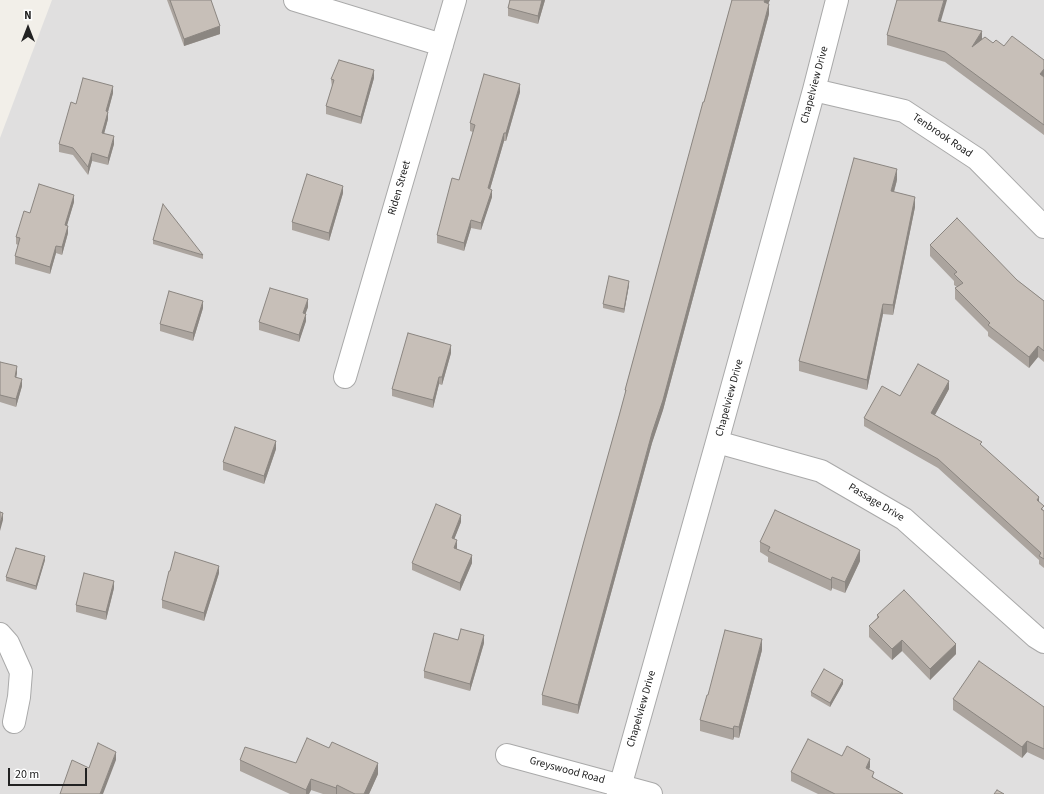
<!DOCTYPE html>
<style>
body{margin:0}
#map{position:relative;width:1044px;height:794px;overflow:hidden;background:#f2efe9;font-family:"Source Sans 3",sans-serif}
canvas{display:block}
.north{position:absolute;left:8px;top:8px;width:40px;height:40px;-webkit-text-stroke:3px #fff;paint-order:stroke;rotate:0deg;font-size:11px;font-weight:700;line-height:16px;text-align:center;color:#222}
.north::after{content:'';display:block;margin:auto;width:14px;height:18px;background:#222;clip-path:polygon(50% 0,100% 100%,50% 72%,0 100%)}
.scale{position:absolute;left:8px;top:768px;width:79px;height:18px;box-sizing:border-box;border:2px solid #222;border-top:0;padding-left:5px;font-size:12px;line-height:14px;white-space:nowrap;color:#222;-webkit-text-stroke:3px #fff;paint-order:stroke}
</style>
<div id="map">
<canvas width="1044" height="794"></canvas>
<div class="north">N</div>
<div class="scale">20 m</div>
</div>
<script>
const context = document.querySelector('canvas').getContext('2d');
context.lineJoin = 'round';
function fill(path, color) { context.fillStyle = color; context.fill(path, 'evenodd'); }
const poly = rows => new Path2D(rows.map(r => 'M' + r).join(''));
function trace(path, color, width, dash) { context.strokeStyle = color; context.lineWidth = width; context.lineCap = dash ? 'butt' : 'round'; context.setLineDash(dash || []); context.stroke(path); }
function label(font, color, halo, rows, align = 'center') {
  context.font = font + ' "Source Sans 3",sans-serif'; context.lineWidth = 3; context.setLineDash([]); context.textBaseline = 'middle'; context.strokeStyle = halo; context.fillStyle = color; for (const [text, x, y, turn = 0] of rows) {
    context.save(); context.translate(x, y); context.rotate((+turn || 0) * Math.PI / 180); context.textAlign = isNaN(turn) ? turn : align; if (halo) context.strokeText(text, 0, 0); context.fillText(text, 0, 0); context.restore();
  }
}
fill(poly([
 [52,0,1044,0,1044,794,0,794,0,138]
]), '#e0dfdf');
const minor = poly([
 [295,0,442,45],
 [814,90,904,111,977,159,1044,227],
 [345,377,455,0],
 [717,442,821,471,904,519,1036,637,1044,642],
 [0,634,8,643,21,672,19,697,14,722],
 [507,755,651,794],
 [618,794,717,442,814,90,837,0]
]);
trace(minor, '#a9a9a9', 24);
trace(minor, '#fff', 22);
fill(poly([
 [167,0,211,0,220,34,184,46],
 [510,0,545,0,538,24,508,16,508,8],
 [732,0,770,0,768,3,769,14,663,410,652,443,578,714,542,705,542,695,619,416,625,395,625,390],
 [940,22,993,43,1004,46,1044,60,1044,135,945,62,887,45,887,35],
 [374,78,361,124,326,114,326,106,332,87,331,79],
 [520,92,506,141,504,141,490,189,492,197,481,230,471,228,464,251,437,243,437,235,459,180,473,132,470,131,470,123],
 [113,93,108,112,108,119,104,134,114,144,108,165,92,161,88,175,73,155,59,152,59,144,76,104],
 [897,180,894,192,915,207,893,315,883,314,867,390,799,371,799,361],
 [343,193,329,241,292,230,292,222],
 [74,202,67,225,68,233,62,255,56,253,50,274,15,264,15,256,18,245,16,244,16,237,30,213],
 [153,240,203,255,203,259,153,244],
 [930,245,1017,280,1044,301,1044,362,1038,357,1029,368,988,336,988,332,955,299,955,288,957,287,954,285,954,281,930,256],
 [629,285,624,313,603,308,603,304],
 [308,307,305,314,306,321,299,342,259,330,259,322],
 [203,308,193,341,160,331,160,324],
 [451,353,442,385,439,384,433,408,392,396,392,389],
 [0,362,17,373,16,377,22,386,16,407,0,402],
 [949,389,935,415,982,446,1039,503,1044,511,1044,568,1039,564,1039,560,938,468,864,426,864,418,900,396],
 [276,449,264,484,223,470,223,462],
 [461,522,454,539,457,548,457,549,472,563,460,591,412,570,412,563],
 [760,542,860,561,845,593,832,588,831,591,768,562,768,557,760,552],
 [45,560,36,590,6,581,6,577],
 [219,573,204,621,162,608,162,600],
 [114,588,106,620,76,612,76,605],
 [877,615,956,654,930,680,902,651,892,660,869,637,869,626,877,618],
 [484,643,470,691,424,678,424,671],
 [762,650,739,738,734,737,733,740,700,731,700,720,708,695],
 [843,684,830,707,811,696,811,692],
 [953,699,1044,707,1044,760,1027,752,1022,758,953,710],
 [842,756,870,767,869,769,874,778,903,794,818,794,791,781,791,772],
 [240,760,296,763,378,774,369,794,323,794,311,790,309,794,290,794,240,771]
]), '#aba49e');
fill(poly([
 [542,0,545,0,538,24,538,16],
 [765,0,770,0,764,12,764,2],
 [944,0,947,0,938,31,938,21],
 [769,4,769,14,663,410,652,443,578,714,578,705],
 [220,26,220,34,184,46,184,39],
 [982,31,982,41,972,47],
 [1044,69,1044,79,1040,74],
 [374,70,374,78,361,124,361,117],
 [520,84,520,92,506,141,506,133],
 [113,86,113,93,106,119,106,111],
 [108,112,108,119,102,141,102,133],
 [504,133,504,141,488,196,488,188],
 [114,136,114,144,108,165,108,158],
 [92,153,92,161,88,175,88,167],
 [897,169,897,180,891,202,891,191],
 [343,186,343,193,329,241,329,233],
 [492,190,492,197,481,230,481,223],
 [74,195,74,202,65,232,65,225],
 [915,197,915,207,893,315,893,305],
 [471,220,471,228,464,251,464,243],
 [68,226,68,233,62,255,62,247],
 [56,246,56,253,50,274,50,267],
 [629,281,629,285,624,313,624,309],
 [308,299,308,307,303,321,303,313],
 [203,301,203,308,193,341,193,333],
 [883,304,883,314,867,390,867,380],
 [306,314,306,321,299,342,299,335],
 [451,345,451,353,442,385,442,377],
 [1038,346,1038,357,1029,368,1029,357],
 [17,366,17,373,15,384,15,377],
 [439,377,439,384,433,408,433,400],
 [22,379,22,386,16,407,16,399],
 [949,381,949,389,931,422,931,413],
 [276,441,276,449,264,484,264,476],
 [1039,497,1039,506,1037,500],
 [3,513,3,520,0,531,0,524],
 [461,515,461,522,452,545,452,538],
 [457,540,457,548,454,555,454,548],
 [860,550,860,561,845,593,845,582],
 [472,555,472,563,460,591,460,583],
 [45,556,45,560,36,590,36,586],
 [219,566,219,573,204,621,204,613],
 [832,577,832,588,831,591,831,580],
 [114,581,114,588,106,620,106,612],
 [484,635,484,643,470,691,470,684],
 [762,639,762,650,739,738,739,727],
 [902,640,902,651,892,660,892,649],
 [956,644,956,654,930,680,930,669],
 [843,680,843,684,830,707,830,703],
 [734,726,734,737,733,740,733,729],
 [1027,741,1027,752,1022,758,1022,747],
 [116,752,116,760,103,794,100,794],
 [870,759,870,767,866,776,866,768],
 [378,763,378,774,369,794,364,794],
 [311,779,311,790,309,794,306,794,306,790],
 [337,785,337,794,336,794,336,788]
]), '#8b8681');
const building = poly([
 [170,0,211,0,220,26,184,39,170,0],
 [510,0,542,0,538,16,508,8,510,0],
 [732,0,765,0,764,2,769,4,663,400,652,433,578,705,542,695,584,541,619,416,626,390,625,390,703,102,704,102,732,0],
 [897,0,944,0,938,21,982,31,972,47,985,37,993,43,996,40,1004,46,1012,36,1044,60,1044,69,1040,74,1044,77,1044,125,945,52,887,35,897,0],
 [339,60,374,70,361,117,326,106,334,80,331,79,339,60],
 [484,74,520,84,506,133,504,133,488,188,492,190,481,223,471,220,464,243,437,235,452,178,459,180,475,125,470,123,484,74],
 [83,78,113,86,106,111,108,112,102,133,114,136,108,158,92,153,88,167,73,148,59,144,71,102,76,104,83,78],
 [854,158,897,169,891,191,915,197,893,305,883,304,867,380,799,361,854,158],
 [307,174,343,186,329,233,292,222,307,174],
 [39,184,74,195,65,225,68,226,62,247,56,246,50,267,15,256,20,238,16,237,24,211,30,213,39,184],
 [163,204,203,255,153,240,163,204],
 [957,218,1017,280,1044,301,1044,351,1038,346,1029,357,988,325,990,323,955,288,963,283,954,274,957,272,930,245,957,218],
 [609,276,629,281,624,309,603,304,609,276],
 [270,288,308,299,303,313,306,314,299,335,259,322,270,288],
 [169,291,203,301,193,333,160,324,169,291],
 [408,333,451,345,442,377,439,377,433,400,392,389,408,333],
 [0,362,17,366,15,377,22,379,16,399,0,395,0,362],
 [918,364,949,381,931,413,982,442,980,444,1039,497,1037,500,1044,506,1041,509,1044,511,1044,559,1039,556,1041,553,938,459,864,418,882,386,900,396,918,364],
 [235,427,276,441,264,476,223,462,235,427],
 [436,504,461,515,452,538,457,540,454,548,472,555,460,583,412,563,436,504],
 [775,510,860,550,845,582,832,577,831,580,768,551,770,547,760,542,775,510],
 [0,512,3,513,0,524,0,512],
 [16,548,45,556,36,586,6,577,16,548],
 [175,552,219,566,204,613,162,600,169,571,170,571,175,552],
 [84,573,114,581,106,612,76,605,84,573],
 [904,590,956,644,930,669,902,640,892,649,869,626,879,617,877,615,904,590],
 [461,629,484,635,470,684,424,671,434,633,458,640,461,629],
 [725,630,762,639,739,727,734,726,733,729,700,720,707,695,708,695,725,630],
 [979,661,1044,707,1044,749,1027,741,1022,747,953,699,979,661],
 [824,669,843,680,830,703,811,692,824,669],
 [307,738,329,748,332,742,378,763,364,794,355,794,337,785,336,788,311,779,306,790,240,760,245,747,296,763,307,738],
 [808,739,842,756,847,746,870,759,866,768,874,772,872,777,903,794,835,794,791,772,808,739],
 [98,743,116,752,100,794,60,794,72,760,89,768,98,743],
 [997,790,1004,794,994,794,997,790]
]);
fill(building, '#c7bfb8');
trace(building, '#8b8681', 1);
label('11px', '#222', '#fff', [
 ["Chapelview Drive",815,85,-75],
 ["Tenbrook Road",942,136,34],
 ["Riden Street",400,188,-74],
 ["Chapelview Drive",730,398,-75],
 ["Passage Drive",876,503,31],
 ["Chapelview Drive",642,709,-74],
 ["Greyswood Road",567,771,15]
]);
</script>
